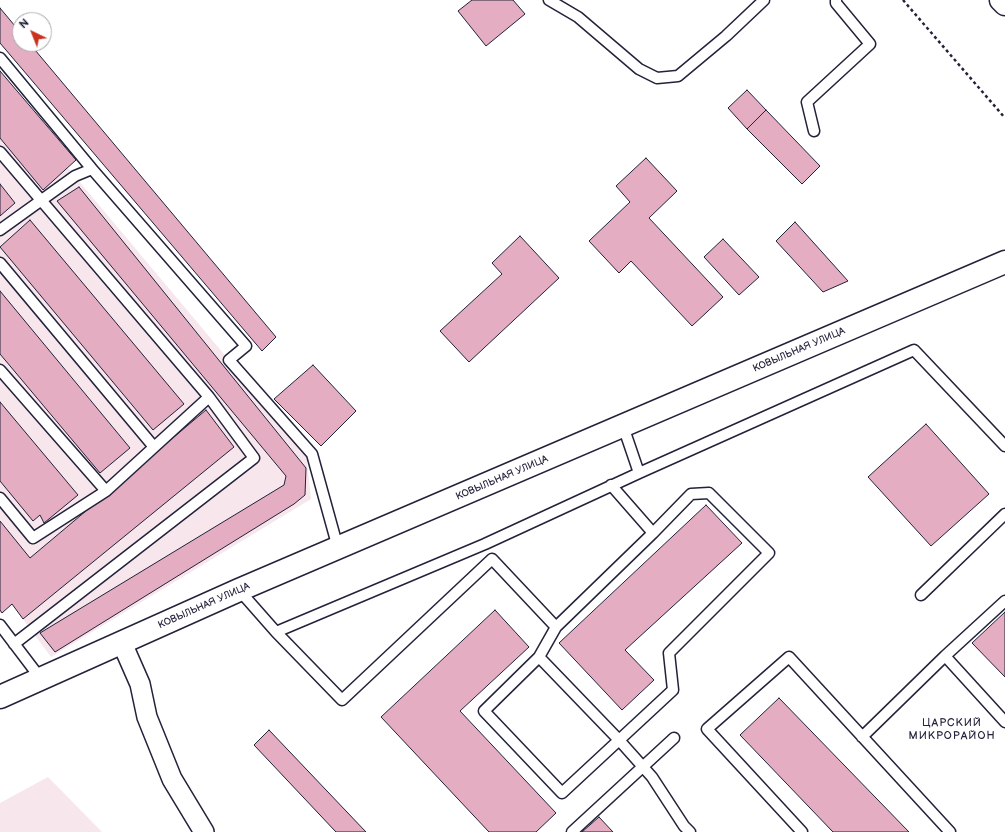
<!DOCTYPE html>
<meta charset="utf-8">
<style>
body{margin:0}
#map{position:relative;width:1005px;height:832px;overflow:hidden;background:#fff;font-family:"Balsamiq Sans",sans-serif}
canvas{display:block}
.north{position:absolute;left:12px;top:12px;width:40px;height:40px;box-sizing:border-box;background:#fff;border:1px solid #a7a7b1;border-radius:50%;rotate:317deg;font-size:11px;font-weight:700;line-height:16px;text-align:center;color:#22223b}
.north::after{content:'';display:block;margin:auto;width:14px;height:18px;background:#c8321e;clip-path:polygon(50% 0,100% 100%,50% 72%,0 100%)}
</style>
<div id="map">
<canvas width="1005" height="832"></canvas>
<div class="north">N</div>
</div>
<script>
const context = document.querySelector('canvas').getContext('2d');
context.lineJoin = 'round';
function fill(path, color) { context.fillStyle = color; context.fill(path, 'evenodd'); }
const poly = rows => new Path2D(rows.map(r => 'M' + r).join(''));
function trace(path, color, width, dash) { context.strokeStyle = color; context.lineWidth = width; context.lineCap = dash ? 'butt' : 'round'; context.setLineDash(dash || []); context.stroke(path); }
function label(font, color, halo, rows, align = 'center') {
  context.font = font + ' "Balsamiq Sans",sans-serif'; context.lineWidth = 3.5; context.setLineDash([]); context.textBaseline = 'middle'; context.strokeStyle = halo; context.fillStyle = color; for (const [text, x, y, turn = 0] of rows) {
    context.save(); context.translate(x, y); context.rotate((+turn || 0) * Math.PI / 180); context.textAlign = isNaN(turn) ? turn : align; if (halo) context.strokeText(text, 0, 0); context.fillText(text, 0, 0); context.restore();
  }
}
fill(poly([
 [0,87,306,452,311,499,51,657,12,604,0,614],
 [48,777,102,832,0,832,0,803]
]), '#f7e6ec');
const building = poly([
 [472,0,513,0,525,14,486,46,458,11,472,0],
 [0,8,20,32,20,44,30,44,276,337,262,351,0,43,0,8],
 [0,71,76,160,43,190,0,138,0,71],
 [747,90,766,110,747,129,728,108,747,90],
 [766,110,820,166,802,184,747,129,766,110],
 [646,158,677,191,649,218,723,297,692,326,631,261,619,273,589,241,630,202,616,186,646,158],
 [0,184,15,203,0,216,0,184],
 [79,187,306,468,305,495,294,504,55,652,40,633,284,485,286,476,57,201,79,187],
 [30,220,184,404,153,430,0,247,30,220],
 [795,222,848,281,823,292,776,241,795,222],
 [520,236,559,278,469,362,440,331,502,274,492,263,520,236],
 [723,239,759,277,739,295,704,257,723,239],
 [0,291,130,448,100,473,0,354,0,291],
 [313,365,356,411,321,446,274,399,313,365],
 [0,402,78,495,44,523,40,515,33,521,0,481,0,402],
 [206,410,234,447,23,619,12,604,2,613,0,610,0,521,30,558,206,410],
 [926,424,989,494,931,546,868,477,926,424],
 [706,505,742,543,625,650,654,680,622,710,559,643,706,505],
 [495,610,529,647,460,711,556,813,536,832,489,832,381,717,495,610],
 [1005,612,1005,677,972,643,1005,612],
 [779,698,909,832,833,832,740,735,779,698],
 [269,730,366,832,336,832,254,745,269,730],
 [599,817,613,832,582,832,599,817]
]);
fill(building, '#e5adc1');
trace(building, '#22223b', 1);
const lane = poly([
 [549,0,578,17,639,69,657,78,678,76,726,36,764,0],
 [0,58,92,169,246,346,229,360,312,454,338,548],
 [814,131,807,102,870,44,836,3,836,0],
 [0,152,209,397,254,458,14,644],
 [0,230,75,176,92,169],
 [0,263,154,447],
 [0,370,106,491],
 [639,473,914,350,1005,446],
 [611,485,653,533,691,494,709,493,769,553,669,653,673,690,562,793,484,711,539,657,556,627,653,533],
 [0,498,33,538,106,491,209,397],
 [239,590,276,632,485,544,639,473,623,426],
 [921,595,1005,514],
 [1005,601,945,656,1005,722],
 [0,625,41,679],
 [276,632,342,700,492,559,556,627],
 [539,657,619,740,652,777,684,826,690,832],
 [862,737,945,656],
 [572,832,674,738],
 [802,832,707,729,789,657,950,832]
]);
const street = poly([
 [122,643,140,684,147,717,172,779,204,832]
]);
const secondary = poly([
 [0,697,239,590,1005,262]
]);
const primary = poly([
 [1001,0,1005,4]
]);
trace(lane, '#22223b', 13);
trace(street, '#22223b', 22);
trace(secondary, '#22223b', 25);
trace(primary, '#22223b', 25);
trace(poly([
 [903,0,1005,118]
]), '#22223b', 2.5, [3, 3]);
trace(lane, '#fff', 10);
trace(street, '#fff', 19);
trace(secondary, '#fff', 22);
trace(primary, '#fff', 22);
label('10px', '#22223b', '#fff', [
 ["КОВЫЛЬНАЯ УЛИЦА",799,350,-23],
 ["КОВЫЛЬНАЯ УЛИЦА",502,478,-23],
 ["КОВЫЛЬНАЯ УЛИЦА",204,606,-24]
]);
context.letterSpacing = '1px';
label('11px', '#22223b', '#fff', [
 ["ЦАРСКИЙ",952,723],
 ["МИКРОРАЙОН",952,736]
]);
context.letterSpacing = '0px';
</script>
